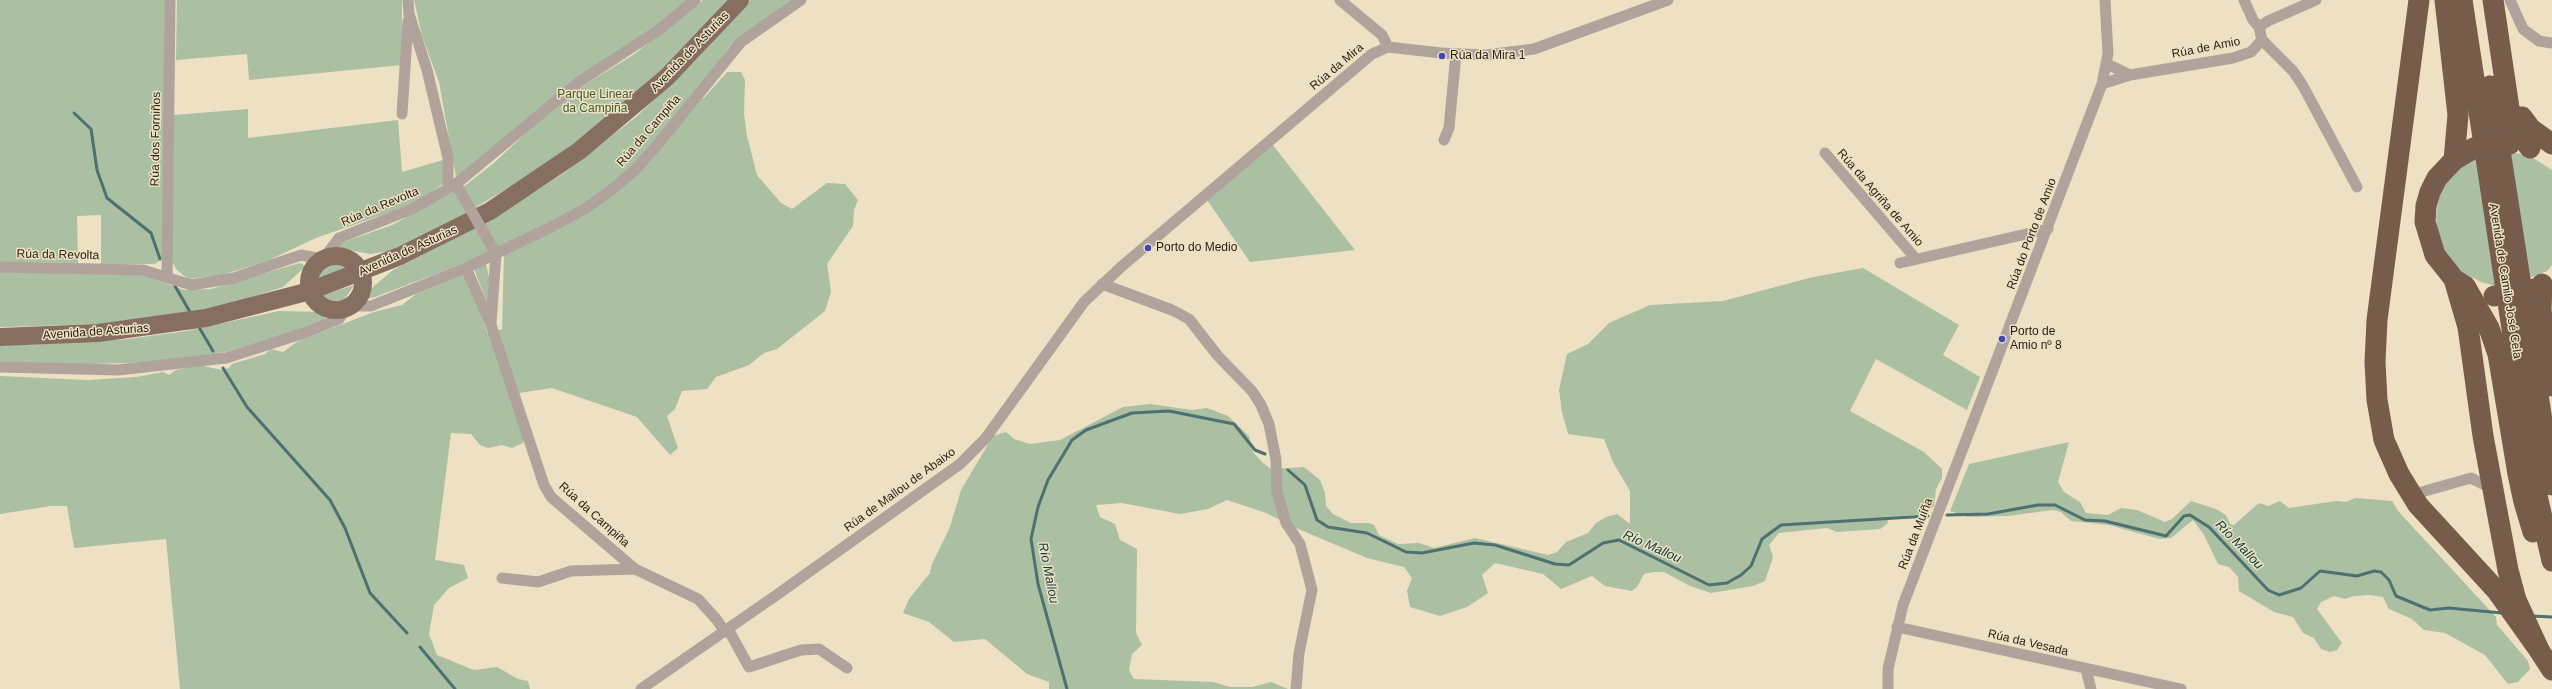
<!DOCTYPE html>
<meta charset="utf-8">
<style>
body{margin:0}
canvas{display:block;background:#eee0c2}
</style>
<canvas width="2552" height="689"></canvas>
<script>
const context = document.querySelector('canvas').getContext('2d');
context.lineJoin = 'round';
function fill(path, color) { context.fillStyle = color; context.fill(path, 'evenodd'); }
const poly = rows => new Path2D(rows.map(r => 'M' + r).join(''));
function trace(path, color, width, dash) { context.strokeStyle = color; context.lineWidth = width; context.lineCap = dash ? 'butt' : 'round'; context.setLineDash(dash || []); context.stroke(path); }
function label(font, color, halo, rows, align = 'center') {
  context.font = font + ' Arial,sans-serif'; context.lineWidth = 3; context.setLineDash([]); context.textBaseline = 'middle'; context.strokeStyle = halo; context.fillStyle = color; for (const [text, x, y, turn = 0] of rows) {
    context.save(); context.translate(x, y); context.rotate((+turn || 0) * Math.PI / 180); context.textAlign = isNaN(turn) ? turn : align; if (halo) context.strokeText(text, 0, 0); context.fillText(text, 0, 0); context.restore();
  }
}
fill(poly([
 [0,0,165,0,163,258,155,264,101,264,101,215,77,216,78,263,0,262],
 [177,0,402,0,402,65,249,80,247,54,176,60],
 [414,0,688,0,674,13,456,177,439,82,422,36],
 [703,0,730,0,663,71,613,115,543,167,446,225,390,251,370,254,338,248,338,244,392,225,466,185,495,162,544,116,586,84,633,55],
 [750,0,795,0,730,46,689,102,704,98,727,72,741,72,745,80,744,113,747,136,757,175,781,203,792,209,827,183,845,184,858,200,854,210,853,226,827,264,831,292,825,311,777,349,764,353,749,365,716,377,707,389,682,391,675,409,667,416,678,448,670,455,637,417,552,388,519,393,528,424,523,443,512,448,502,445,488,448,480,445,471,434,451,433,435,560,464,565,468,578,449,588,434,605,429,634,437,655,474,670,497,667,518,679,528,681,530,689,180,689,166,539,74,548,67,506,51,506,0,514,0,376,88,380,136,377,163,372,169,375,176,370,199,365,222,370,229,368,232,364,265,354,271,349,283,352,298,341,374,312,402,305,416,294,465,274,488,334,502,329,504,254,486,255,375,297,367,299,366,293,393,270,492,219,565,172,636,117,698,58],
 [248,109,248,138,398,120,402,172,443,160,444,183,416,203,316,238,267,261,222,275,188,279,177,270,172,262,174,115],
 [1272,144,1355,250,1250,262,1207,200],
 [2510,152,2530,156,2552,170,2552,265,2547,271,2529,278],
 [2476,158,2496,286,2481,282,2462,272,2446,255,2438,238,2436,217,2440,190,2459,166],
 [300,263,306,266,283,287,227,305,169,316,102,324,0,327,0,271,134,274,147,276,184,290,211,289],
 [332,264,343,265,348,269,315,280,322,269],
 [486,264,489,277,488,305,474,269],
 [1863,268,1959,325,1943,355,1980,377,1967,410,1876,359,1850,411,1924,452,1942,469,1942,478,1936,489,1934,506,1925,514,1889,517,1887,524,1880,529,1837,532,1827,528,1779,533,1769,545,1773,557,1765,581,1753,586,1711,593,1690,586,1664,572,1653,572,1644,574,1637,587,1632,591,1605,586,1592,576,1561,589,1543,574,1495,563,1482,575,1488,593,1467,607,1440,616,1410,607,1407,591,1412,578,1404,567,1367,558,1296,528,1266,513,1227,500,1208,509,1180,514,1122,503,1096,505,1100,517,1115,524,1120,540,1137,549,1136,633,1142,645,1132,654,1129,670,1134,679,1213,682,1230,687,1252,687,1271,682,1288,689,1049,689,1049,682,1027,674,985,639,954,642,929,622,903,613,909,599,930,573,932,564,950,527,961,490,993,436,1006,432,1014,439,1030,444,1060,440,1123,407,1150,404,1192,410,1207,408,1228,416,1249,436,1253,452,1263,463,1271,469,1304,467,1320,480,1325,493,1326,506,1333,514,1351,523,1369,523,1374,525,1379,535,1398,544,1419,543,1434,548,1475,538,1548,555,1557,552,1566,542,1588,533,1596,523,1606,517,1617,514,1630,524,1630,491,1613,462,1604,439,1568,434,1562,412,1559,390,1567,354,1588,344,1609,323,1650,305,1723,301,1813,277],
 [354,285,344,300,331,301,321,296],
 [279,311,320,312,326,316,324,320,304,328,226,352,205,356,133,363,49,365,0,363,0,344,27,345,128,339,187,331],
 [2069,442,2058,482,2064,492,2080,502,2086,513,2108,515,2121,508,2137,510,2165,522,2172,519,2191,501,2216,509,2226,515,2230,524,2234,525,2259,503,2268,506,2280,501,2289,508,2336,501,2346,502,2355,498,2392,501,2399,512,2496,617,2497,625,2528,661,2530,669,2518,682,2508,684,2485,655,2445,633,2424,630,2412,619,2389,609,2383,597,2370,595,2354,596,2345,599,2334,596,2321,602,2317,609,2342,643,2337,650,2330,652,2321,649,2314,638,2303,633,2293,617,2274,612,2239,591,2238,577,2229,567,2218,564,2204,535,2193,520,2171,538,2159,539,2109,525,2071,521,2061,512,2053,510,2008,516,1968,517,1950,511,1969,464]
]), '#abbfa3');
trace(poly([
 [74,113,91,129,97,170,107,198,151,233,160,259],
 [175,286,190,312],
 [200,329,213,351],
 [223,368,247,407,330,500,345,528,370,593,407,633],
 [1288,470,1305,485,1317,520,1328,527,1367,533,1406,552,1422,553,1474,543,1495,545,1555,564,1569,565,1603,543,1619,540,1709,585,1727,583,1741,575,1751,566,1762,539,1781,525,1928,516],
 [1947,515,1988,514,2038,505,2055,505,2085,520,2105,521,2166,536,2184,516,2190,515,2209,527,2268,590,2279,595,2301,588,2320,571,2357,576,2374,571,2381,572,2389,580,2396,596,2430,610,2449,608,2502,613],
 [2532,616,2552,617],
 [420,647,455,689],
 [1067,689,1038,584,1031,539,1038,507,1048,480,1072,440,1086,430,1132,413,1169,411,1234,424,1255,450,1265,454]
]), '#4d7070', 3);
trace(poly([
 [408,0,409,14,427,70,448,158,448,188],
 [1340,0,1382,35,1388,47],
 [2510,0,2523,29,2539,41,2552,43],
 [2259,27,2268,21,2316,0],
 [2262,40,2293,71,2303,86,2357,187],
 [2107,64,2130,75],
 [2102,84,2130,75,2233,58,2251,52,2262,40,2259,27,2253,20,2244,0],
 [402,114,408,21],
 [1444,140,1449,128,1456,54],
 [1825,153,1916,259],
 [1900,263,2048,229],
 [0,267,143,270,191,285,234,278,301,255,323,259,339,238,412,209,456,184,579,82,660,29,695,0],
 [466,268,491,325,544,485,551,497,635,569,698,599,717,620,725,632],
 [167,278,170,0],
 [1102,284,1172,310,1189,319,1218,356,1252,391,1261,405,1269,424,1276,460,1277,492,1286,523,1300,544,1312,590,1299,653,1296,689],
 [491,323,496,254],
 [0,367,118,370,226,358,307,332,339,319,349,306,371,306,466,268,549,228,583,210,609,192,636,169,658,144,741,42,801,0],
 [2411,495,2471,478,2493,489],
 [502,578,538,582,571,571,635,569],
 [1897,627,2181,689],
 [728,629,749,667,801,650,819,649,847,668],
 [2086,669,2091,689],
 [641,689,778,594,960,464,985,439,1084,302,1121,267,1372,54,1388,47,1441,53,1486,55,1534,49,1668,0],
 [1888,689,1888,669,1903,605,2102,84,2108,54,2105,0]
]), '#b0a39b', 11);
trace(poly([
 '309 283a27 27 0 1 1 54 0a27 27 0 1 1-54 0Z',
 [0,337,98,333,206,318,310,291,400,256,490,211,579,151,667,77,740,0]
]), '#866f61', 18);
trace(poly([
 [2419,0,2377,320,2375,362,2377,400,2384,440,2399,474,2418,505,2497,591,2539,650],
 [2445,0,2458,115,2454,160],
 [2462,0,2538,500,2552,561],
 [2493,0,2509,108,2518,132,2530,148],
 [2490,86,2552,485],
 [2522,117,2531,129,2552,144],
 [2454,279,2468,327,2483,436,2508,570,2516,600,2539,650,2552,670],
 [2542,284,2541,310,2552,386],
 [2465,286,2489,328,2498,354,2518,474,2524,502,2533,532],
 [2465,286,2454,279,2435,255,2425,222,2426,206,2430,192,2437,178,2454,160,2474,148]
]), '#775c4c', 21);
trace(poly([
 [456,184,496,254]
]), '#b0a39b', 11);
trace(poly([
 [2474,148,2493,143,2510,144],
 [2494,296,2534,289]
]), '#775c4c', 21);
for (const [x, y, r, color] of [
 [1442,56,4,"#3d47ba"],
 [1148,248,4,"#3d47ba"],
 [2002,339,4,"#3d47ba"]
]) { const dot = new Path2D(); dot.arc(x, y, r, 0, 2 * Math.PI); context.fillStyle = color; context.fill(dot); trace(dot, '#eee0c2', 1.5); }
label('12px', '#241f14', '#eee0c2', [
 ["Rúa de Amio",2206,48,-11],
 ["Avenida de Asturias",690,52,-46],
 ["Rúa da Mira",1337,67,-40],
 ["Rúa da Campiña",649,131,-49],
 ["Rúa dos Forniños",156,139,-89],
 ["Rúa da Agriña de Amio",1880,198,49],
 ["Rúa da Revolta",380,207,-23],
 ["Rúa do Porto de Amio",2032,234,-69],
 ["Avenida de Asturias",408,251,-24],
 ["Rúa da Revolta",58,255,1],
 ["Avenida de Camilo José Cela",2505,281,81],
 ["Avenida de Asturias",96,332,-4],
 ["Rúa de Mallou de Abaixo",900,490,-36],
 ["Rúa da Campiña",594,515,42],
 ["Rúa da Muíña",1916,534,-69],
 ["Rúa da Vesada",2028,643,13]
]);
label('12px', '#241f14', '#eee0c2', [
 ["Rúa da Mira 1",1450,56],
 ["Porto do Medio",1156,248],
 ["Porto de",2010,332],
 ["Amio nº 8",2010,346]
], 'left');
label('12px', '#3e602f', '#eee0c2', [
 ["Parque Linear",595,95],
 ["da Campiña",595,109]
]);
label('italic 13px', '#0e4043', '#eee0c2', [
 ["Río Mallou",2239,545,46],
 ["Río Mallou",1652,547,24],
 ["Río Mallou",1048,573,79]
]);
</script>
